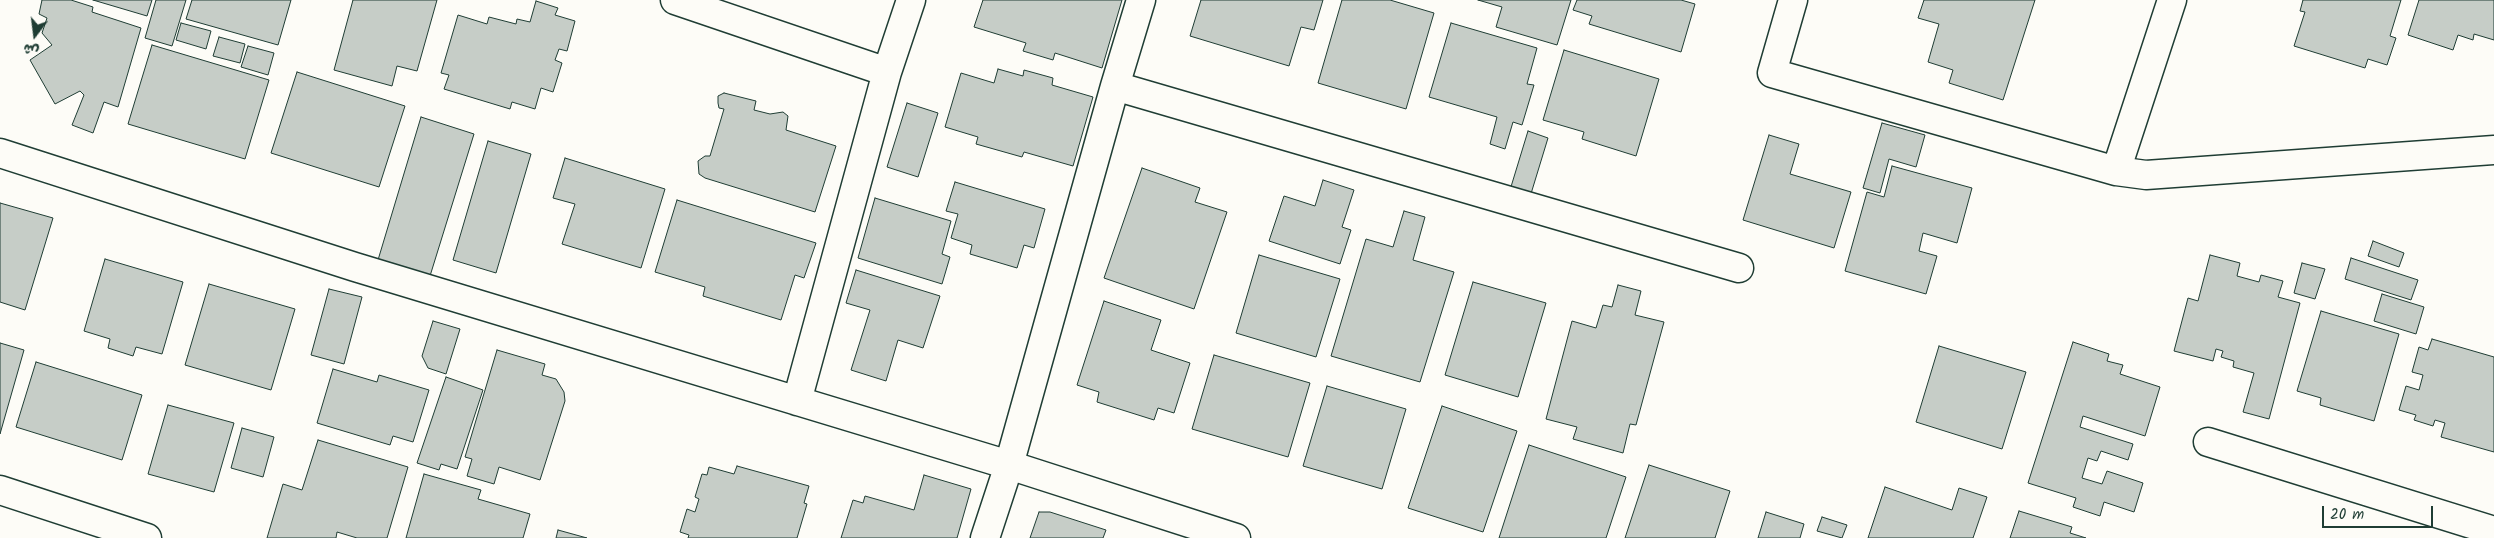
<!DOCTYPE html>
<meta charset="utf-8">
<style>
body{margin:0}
#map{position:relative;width:2494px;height:538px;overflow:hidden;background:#fdfcf7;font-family:Kalam,"Playpen Sans Arabic",sans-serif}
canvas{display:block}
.north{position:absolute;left:10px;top:10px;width:50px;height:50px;-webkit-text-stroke:4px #fdfcf7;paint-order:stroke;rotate:195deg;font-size:14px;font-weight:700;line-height:20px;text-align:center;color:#1f3d34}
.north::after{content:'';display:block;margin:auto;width:18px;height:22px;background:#1f3d34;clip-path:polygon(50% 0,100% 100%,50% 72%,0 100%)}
.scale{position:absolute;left:2322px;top:506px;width:111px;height:22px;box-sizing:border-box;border:2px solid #1f3d34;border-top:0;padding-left:6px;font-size:15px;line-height:18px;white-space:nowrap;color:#1f3d34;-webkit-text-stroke:4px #fdfcf7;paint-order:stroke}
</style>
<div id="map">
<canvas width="2494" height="538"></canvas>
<div class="north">ش</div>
<div class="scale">20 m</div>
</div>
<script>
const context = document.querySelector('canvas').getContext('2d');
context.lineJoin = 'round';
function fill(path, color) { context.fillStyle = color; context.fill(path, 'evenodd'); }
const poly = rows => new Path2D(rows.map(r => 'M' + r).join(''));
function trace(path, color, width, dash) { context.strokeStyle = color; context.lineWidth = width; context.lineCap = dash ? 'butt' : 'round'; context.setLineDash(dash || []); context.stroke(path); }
const building = poly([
 [42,0,71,0,93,7,92,12,141,28,118,107,104,102,93,133,72,125,84,95,80,91,55,104,30,60,52,45,42,33,47,18,39,14,42,0],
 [93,0,152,0,147,16,93,0],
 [156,0,186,0,172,46,145,38,156,0],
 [192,0,291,0,278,45,186,19,192,0],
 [353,0,437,0,417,71,397,66,392,86,334,70,353,0],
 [983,0,1122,0,1102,68,1055,53,1053,60,1023,51,1026,43,974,27,983,0],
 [1201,0,1323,0,1314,30,1301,27,1289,66,1190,36,1201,0],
 [1342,0,1390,0,1434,13,1406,109,1318,83,1342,0],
 [1478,0,1571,0,1557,45,1496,27,1502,7,1478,0],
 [1577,0,1681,0,1695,4,1681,52,1589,24,1592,16,1573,10,1577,0],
 [1924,0,2035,0,2003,100,1949,83,1953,70,1928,62,1939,24,1918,18,1924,0],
 [2303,0,2401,0,2390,36,2396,38,2387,65,2368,59,2365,68,2294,46,2305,12,2300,11,2303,0],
 [2419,0,2494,0,2494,40,2474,34,2473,40,2458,35,2453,50,2408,35,2419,0],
 [536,1,558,8,555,15,575,21,567,51,559,49,555,60,562,63,553,92,541,88,535,109,512,102,510,109,444,89,449,75,441,73,458,15,487,24,489,17,516,24,517,19,530,22,536,1],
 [181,23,211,31,206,49,176,40,181,23],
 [1451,23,1537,48,1527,84,1534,85,1522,125,1513,122,1505,149,1490,144,1497,117,1429,97,1451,23],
 [219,37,245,44,240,63,213,56,219,37],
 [152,45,269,80,245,159,128,124,152,45],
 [248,46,274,53,268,75,241,67,248,46],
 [1564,50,1659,79,1636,156,1582,139,1584,132,1543,120,1564,50],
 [998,69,1023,76,1024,70,1053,78,1052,85,1093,97,1073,166,1024,152,1022,157,976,144,978,137,945,127,961,73,994,83,998,69],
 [297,72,405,106,379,187,271,153,297,72],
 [724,93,756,101,754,110,770,114,783,112,788,116,786,130,836,146,815,212,705,178,699,174,698,161,705,156,710,156,724,109,719,108,718,103,718,96,724,93],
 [907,103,938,113,918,177,887,167,907,103],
 [421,117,474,134,430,276,378,260,421,117],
 [1882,123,1925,135,1916,167,1889,159,1880,193,1863,188,1882,123],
 [1528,131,1548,138,1530,197,1510,190,1528,131],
 [1769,135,1799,144,1790,174,1851,192,1834,248,1743,220,1769,135],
 [488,141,531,154,496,273,453,260,488,141],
 [565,158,665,189,641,268,562,244,575,204,553,198,565,158],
 [1892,166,1972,188,1957,243,1923,233,1919,251,1937,256,1926,294,1845,271,1867,192,1884,197,1892,166],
 [1142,168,1200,188,1195,202,1227,212,1194,309,1104,278,1142,168],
 [1323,180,1354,190,1342,227,1351,230,1340,264,1269,241,1284,196,1315,206,1323,180],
 [955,182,1045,209,1034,248,1024,245,1017,268,970,254,972,245,951,238,958,214,946,211,955,182],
 [875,198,951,221,942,254,950,257,942,284,858,258,875,198],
 [677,200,816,243,804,278,795,275,781,320,703,296,705,287,655,272,677,200],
 [0,203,53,218,25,310,0,302,0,203],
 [1404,211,1425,217,1413,260,1454,272,1420,382,1331,356,1366,239,1393,247,1404,211],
 [2373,241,2404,253,2399,267,2368,256,2373,241],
 [1259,255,1340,279,1316,357,1236,333,1259,255],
 [2210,255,2240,263,2237,276,2259,282,2261,275,2283,281,2278,297,2300,303,2269,419,2243,412,2254,373,2233,367,2234,361,2221,357,2223,351,2216,349,2213,361,2174,351,2188,298,2198,301,2210,255],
 [2351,258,2418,280,2411,300,2345,279,2351,258],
 [105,259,183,282,162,354,136,347,133,356,108,348,110,339,84,331,105,259],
 [2302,263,2325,269,2315,299,2294,293,2302,263],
 [856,270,940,296,923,348,898,340,886,381,851,370,870,310,846,303,856,270],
 [1473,282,1546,303,1518,397,1445,375,1473,282],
 [209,284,295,309,271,390,185,365,209,284],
 [1618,285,1641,291,1635,315,1664,322,1636,425,1630,424,1623,453,1573,439,1577,427,1546,419,1572,321,1596,328,1603,305,1612,307,1618,285],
 [329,289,362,297,344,364,311,355,329,289],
 [2382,294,2424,307,2416,334,2374,321,2382,294],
 [1104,301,1161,320,1151,350,1190,363,1174,413,1158,408,1154,420,1097,402,1099,392,1077,385,1104,301],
 [2321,311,2399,334,2374,421,2320,405,2321,398,2297,391,2321,311],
 [433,321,460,329,446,374,428,368,422,356,433,321],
 [2432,339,2494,357,2494,452,2441,437,2445,423,2435,420,2433,426,2414,420,2416,415,2399,410,2406,386,2419,390,2423,375,2412,372,2419,347,2428,350,2432,339],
 [2073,342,2109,354,2107,361,2123,365,2120,374,2160,387,2145,436,2083,416,2080,427,2133,444,2128,460,2101,451,2097,461,2088,458,2082,478,2102,484,2107,471,2143,483,2134,512,2104,502,2100,516,2073,507,2076,498,2028,483,2073,342],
 [0,343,24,350,0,434,0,343],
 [1939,346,2026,372,2002,449,1916,422,1939,346],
 [497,350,545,364,542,375,556,379,564,392,565,401,540,480,499,467,494,484,467,476,472,459,465,457,497,350],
 [1214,355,1310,383,1288,457,1192,429,1214,355],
 [36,362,142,395,122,460,16,427,36,362],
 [333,369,377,382,379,375,429,390,413,442,393,436,390,445,317,423,333,369],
 [446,377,483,390,457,469,441,464,439,470,417,463,446,377],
 [1327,386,1406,409,1382,489,1303,466,1327,386],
 [168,405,234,423,214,492,148,474,168,405],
 [1442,406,1517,431,1483,532,1408,508,1442,406],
 [242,428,274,437,263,477,231,468,242,428],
 [318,440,408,467,387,538,357,538,337,532,336,538,267,538,283,484,302,490,318,440],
 [1529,445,1626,477,1606,538,1499,538,1529,445],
 [1649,465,1730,491,1715,538,1625,538,1649,465],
 [737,466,809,486,804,503,807,504,797,538,688,538,689,535,680,532,687,509,695,512,699,499,695,497,702,474,707,475,709,467,734,474,737,466],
 [424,474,481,490,478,499,530,514,523,538,406,538,424,474],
 [924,475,971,489,957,538,841,538,853,500,863,503,865,496,914,510,924,475],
 [1885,487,1952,510,1959,488,1987,497,1973,538,1868,538,1885,487],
 [2019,511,2072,527,2070,533,2086,538,2010,538,2019,511],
 [1039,512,1050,512,1106,530,1103,538,1030,538,1039,512],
 [1766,512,1804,524,1800,538,1758,538,1766,512],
 [1822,517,1847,525,1842,538,1817,531,1822,517],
 [558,530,587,538,556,538,558,530]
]);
fill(building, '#c6cdc7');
trace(building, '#1f3d34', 1);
const minor = poly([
 [675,0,887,72],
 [1793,0,1772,73,2116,171,2172,0],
 [1115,86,1739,268],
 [0,153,355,267,1009,465,1236,538],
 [2116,171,2146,175,2494,150],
 [797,401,887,72,911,0],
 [2208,442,2494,531],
 [0,490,147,538],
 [985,538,1009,465,1115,86,1141,0]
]);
trace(minor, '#1f3d34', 31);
trace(minor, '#fdfcf7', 28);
</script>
